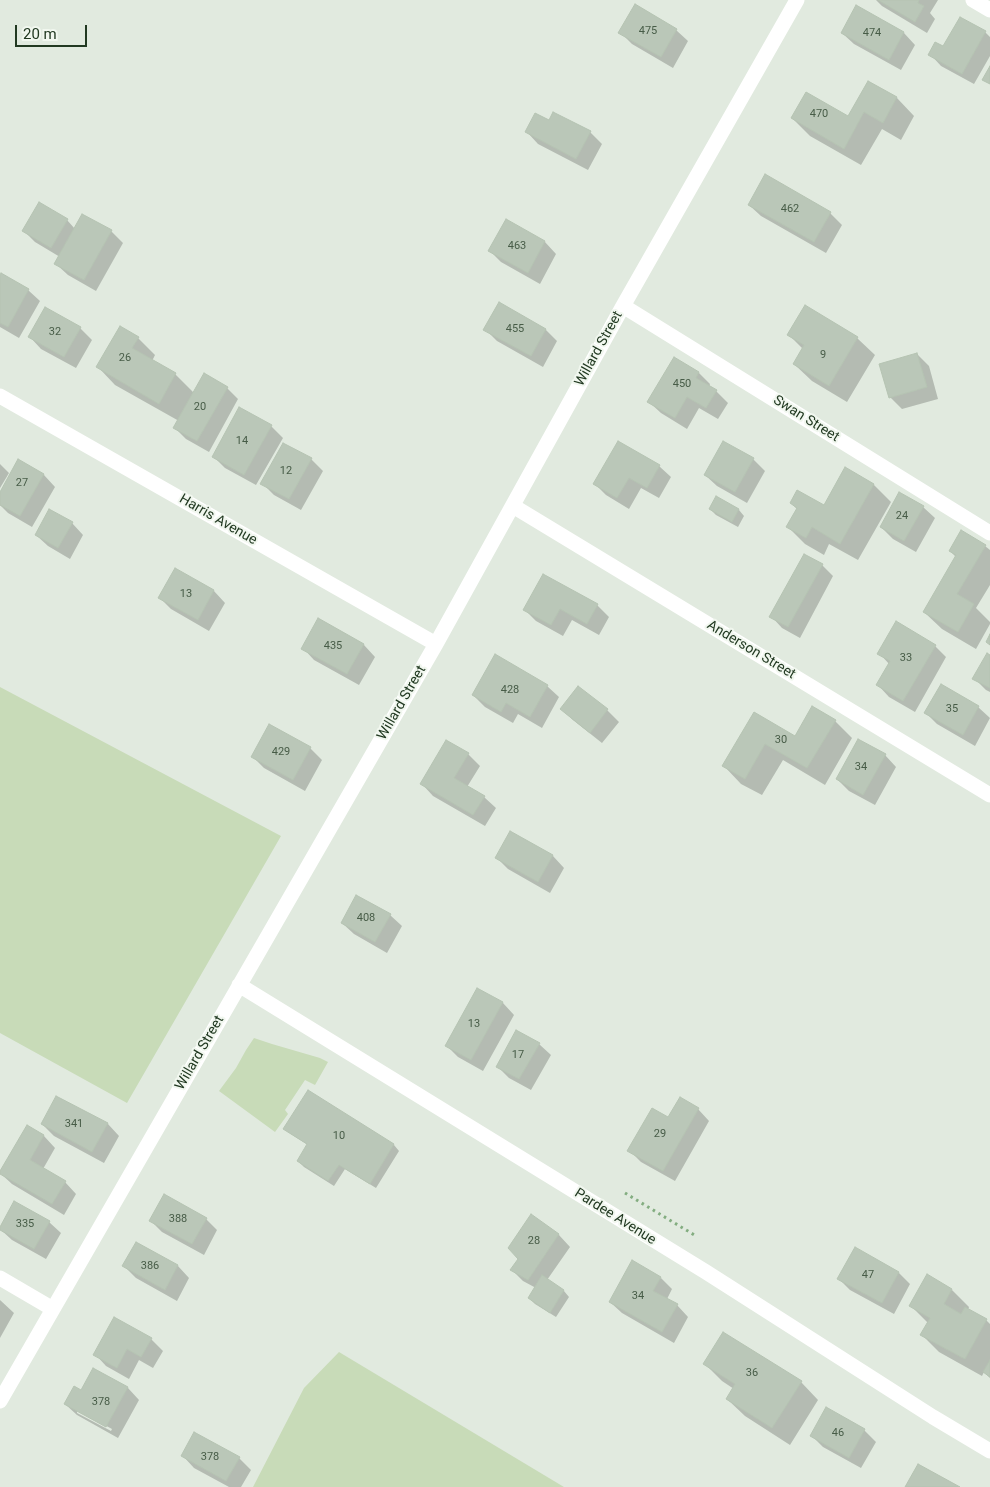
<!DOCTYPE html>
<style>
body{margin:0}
#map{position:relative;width:990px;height:1487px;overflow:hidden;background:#e1eadf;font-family:Roboto,sans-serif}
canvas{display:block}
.scale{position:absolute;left:15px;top:25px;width:72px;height:22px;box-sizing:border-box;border:2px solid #213921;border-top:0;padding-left:6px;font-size:15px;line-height:18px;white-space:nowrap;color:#213921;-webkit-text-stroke:4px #f1f7ef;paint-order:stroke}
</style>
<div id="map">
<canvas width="990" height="1487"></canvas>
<div class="scale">20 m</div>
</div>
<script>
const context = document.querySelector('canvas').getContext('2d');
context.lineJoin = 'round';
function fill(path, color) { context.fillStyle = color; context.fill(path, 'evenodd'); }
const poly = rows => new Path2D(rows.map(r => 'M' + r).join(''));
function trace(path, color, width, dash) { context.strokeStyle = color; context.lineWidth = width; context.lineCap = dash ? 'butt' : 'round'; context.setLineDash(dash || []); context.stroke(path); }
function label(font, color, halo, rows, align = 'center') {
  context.font = font + ' Roboto,sans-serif'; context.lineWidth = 4; context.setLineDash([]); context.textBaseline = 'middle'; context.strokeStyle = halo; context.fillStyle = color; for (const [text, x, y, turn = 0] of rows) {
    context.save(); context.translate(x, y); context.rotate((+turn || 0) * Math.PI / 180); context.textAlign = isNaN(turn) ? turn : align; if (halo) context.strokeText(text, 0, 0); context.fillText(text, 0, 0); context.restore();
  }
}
fill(poly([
 [0,687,281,836,127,1103,0,1033],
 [254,1038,272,1044,320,1058,328,1062,315,1085,305,1080,285,1110,288,1114,275,1132,219,1091,236,1068,246,1050],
 [339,1352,564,1487,253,1487,304,1388]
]), '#c8dbb8');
fill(poly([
 [876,0,938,0,930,13,935,19,927,33,882,6],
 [856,7,904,33,915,45,901,70,854,44,842,33],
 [676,30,688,41,673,68,632,44,620,32],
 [985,32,990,37,990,56,974,84,941,66,930,54],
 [869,82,897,98,914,116,901,140,882,129,861,165,810,136,792,118,848,118],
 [549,122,590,132,602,144,588,170,538,144,527,132],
 [766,176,830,213,842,225,826,253,761,216,749,205],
 [67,220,75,229,111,231,123,243,96,291,68,275,56,264,60,257,35,242,24,231],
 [506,221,545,242,556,254,540,284,501,262,490,251],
 [0,278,28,290,40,301,19,338,0,327],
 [499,304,546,330,557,341,543,367,497,341,485,329],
 [80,328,92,340,76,368,41,349,30,337],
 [789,335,857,338,875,355,847,402,812,381,794,364,803,349],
 [138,338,155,355,152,361,175,374,194,393,227,388,238,399,209,452,186,439,175,428,179,421,115,385,98,367],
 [917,354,929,366,938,399,902,409,890,397],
 [674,359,699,373,710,384,709,387,716,391,728,403,718,419,699,408,687,429,661,413,649,402],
 [271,426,283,438,256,485,225,468,214,457],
 [311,459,323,471,301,510,274,495,262,483],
 [753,459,765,471,747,503,717,486,705,475],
 [19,461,44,475,55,487,32,527,8,513,0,505,0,494],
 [0,464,9,473,0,488],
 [659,466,671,477,659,498,641,488,629,509,606,495,595,484],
 [846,469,874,485,891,502,858,560,829,544,824,555,805,544,787,526,797,509,791,503,824,507],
 [716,498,739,510,744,516,738,527,716,515,710,509],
 [923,507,935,518,916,552,893,539,881,527],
 [72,523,83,535,70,559,48,546,36,535],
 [985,546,990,550,990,585,976,608,990,622,990,624,976,649,942,629,924,612,956,557,950,551],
 [822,565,833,576,800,638,782,628,771,616],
 [175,570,214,591,225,603,209,631,171,609,160,598],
 [597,605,609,617,599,635,572,620,563,636,536,621,524,609],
 [318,620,364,645,375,657,359,685,314,660,303,648],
 [935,646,946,657,915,712,889,697,878,685,890,665,879,653],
 [990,656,990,692,986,690,974,678],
 [547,686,559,697,542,728,518,714,513,723,485,707,473,695],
 [578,687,607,710,619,722,602,743,573,720,561,709],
 [978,707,990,718,975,746,937,724,926,713],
 [754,714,795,737,835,721,852,738,825,785,783,760,762,795,741,784,724,766],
 [310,748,322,760,305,791,264,768,253,757],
 [468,754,480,766,467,787,484,797,496,808,485,826,433,796,422,784],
 [885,755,896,767,875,805,849,791,837,779],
 [511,833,553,856,564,868,550,893,508,869,497,858],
 [390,915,402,926,387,953,354,934,342,923],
 [478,989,503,1003,514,1015,483,1071,458,1057,446,1045],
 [539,1044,551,1055,531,1090,509,1078,497,1066],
 [308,1092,394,1145,399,1151,376,1188,345,1169,334,1186,304,1167,298,1161,308,1145,291,1134,285,1129],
 [57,1097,108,1124,119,1136,104,1163,54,1136,42,1124],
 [698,1109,709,1121,675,1181,641,1162,629,1150,669,1119],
 [27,1127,44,1136,55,1148,43,1169,65,1182,76,1194,64,1215,12,1184,0,1173],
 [531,1216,559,1235,570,1247,547,1280,564,1291,569,1297,556,1317,535,1304,529,1298,536,1288,523,1281,512,1270,519,1259],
 [206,1219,217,1230,204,1255,162,1232,150,1220],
 [49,1222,61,1233,46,1259,12,1240,0,1229],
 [137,1243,178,1266,189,1278,177,1301,136,1278,124,1266],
 [899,1273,910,1284,894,1314,850,1290,839,1279],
 [661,1278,672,1289,667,1299,677,1305,688,1317,674,1343,622,1313,610,1302],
 [952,1290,969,1307,968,1310,986,1320,990,1324,990,1378,984,1372,982,1376,939,1352,922,1335,928,1323,911,1306],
 [0,1300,14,1313,0,1338],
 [151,1339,163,1351,153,1368,139,1360,129,1379,106,1366,95,1354],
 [705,1364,801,1382,818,1400,790,1445,745,1416,727,1399,734,1389,722,1381],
 [94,1369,128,1388,139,1400,118,1438,77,1415,65,1404,81,1392],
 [77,1410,112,1429,111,1431,77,1413],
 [826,1409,864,1430,876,1442,861,1468,823,1447,812,1436],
 [183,1456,239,1458,251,1470,241,1487,229,1487,194,1468]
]), '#0003');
const building = poly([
 [878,0,919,0,918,3,924,6,915,22,878,0],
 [635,4,677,29,661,57,618,33,635,4],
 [856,5,904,32,889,60,841,33,856,5],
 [960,17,986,31,962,74,928,55,935,42,943,46,960,17],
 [990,66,990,84,982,80,990,66],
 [868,81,897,97,883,123,864,112,844,149,791,118,806,92,848,116,868,81],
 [553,112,591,131,576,159,525,132,535,113,549,120,553,112],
 [765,174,831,212,814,242,748,205,765,174],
 [39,202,68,219,51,248,22,231,39,202],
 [82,214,112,230,84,280,54,264,82,214],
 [506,219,545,241,528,273,488,251,506,219],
 [1,273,29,289,8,327,0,323,0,275,1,273],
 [499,302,546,329,531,356,483,330,499,302],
 [805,305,858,337,829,386,793,364,804,345,787,335,805,305],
 [45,307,81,327,64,357,28,337,45,307],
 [120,326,139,337,132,348,176,373,159,404,96,367,120,326],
 [917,353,927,387,889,398,879,364,917,353],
 [674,357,699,372,696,378,717,390,706,408,687,397,675,418,647,402,674,357],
 [204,373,228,387,197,441,173,428,204,373],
 [239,407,272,425,244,475,212,457,239,407],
 [618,441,660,465,647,488,629,478,617,498,593,484,618,441],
 [723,441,754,458,735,492,704,475,723,441],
 [283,443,312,458,289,499,260,484,283,443],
 [18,459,44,474,20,516,0,505,0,492,18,459],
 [845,467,874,484,840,544,812,527,806,538,786,527,797,508,790,503,797,490,824,505,845,467],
 [899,492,924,506,904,541,880,527,899,492],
 [716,496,739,509,732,522,709,509,716,496],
 [49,509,73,522,58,548,35,535,49,509],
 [961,530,986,545,957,594,974,604,958,632,923,612,956,555,949,551,961,530],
 [804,554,823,564,788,627,769,617,804,554],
 [175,568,214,590,198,620,158,598,175,568],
 [543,574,598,604,587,624,560,609,551,625,523,610,543,574],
 [318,618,364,644,347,674,301,649,318,618],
 [896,621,936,645,903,701,876,685,890,661,877,654,896,621],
 [990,634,990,645,986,642,990,634],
 [987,653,990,655,990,688,972,679,987,653],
 [495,654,548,685,530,717,506,703,501,712,472,695,495,654],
 [941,684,979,706,963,735,924,713,941,684],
 [578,686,608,709,590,733,560,709,578,686],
 [812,706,836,720,807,768,765,744,745,779,722,766,754,712,795,736,812,706],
 [269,724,311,747,293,780,251,757,269,724],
 [858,739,886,754,863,795,836,779,858,739],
 [446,740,469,753,454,778,485,796,473,815,420,784,446,740],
 [510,831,553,855,538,882,495,858,510,831],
 [356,895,391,914,375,942,341,923,356,895],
 [477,988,503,1002,471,1060,445,1046,477,988],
 [516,1030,540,1043,519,1079,496,1067,516,1030],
 [308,1090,394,1144,370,1184,339,1165,328,1181,297,1161,307,1144,283,1129,308,1090],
 [56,1096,108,1123,92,1152,41,1124,56,1096],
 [680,1097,699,1108,663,1171,627,1151,652,1108,668,1117,680,1097],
 [27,1125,44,1135,30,1160,66,1181,52,1204,0,1174,0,1171,27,1125],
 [164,1194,207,1218,192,1244,149,1221,164,1194],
 [14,1201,50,1221,34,1249,0,1230,0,1227,14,1201],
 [531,1214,559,1234,528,1280,510,1270,518,1259,508,1248,531,1214],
 [136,1242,178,1265,165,1290,122,1266,136,1242],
 [855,1247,899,1272,882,1303,837,1279,855,1247],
 [632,1260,661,1277,653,1291,678,1304,662,1332,609,1302,632,1260],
 [927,1274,952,1289,944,1304,961,1314,965,1307,987,1319,965,1359,920,1335,930,1318,909,1306,927,1274],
 [542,1275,564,1290,550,1313,528,1298,542,1275],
 [114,1317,152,1338,141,1357,127,1349,117,1368,93,1355,114,1317],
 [723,1332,802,1381,772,1428,726,1399,735,1384,703,1364,723,1332],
 [990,1360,990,1377,983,1372,990,1360],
 [93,1368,128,1387,106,1427,64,1404,74,1386,81,1390,93,1368],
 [826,1407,865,1429,849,1458,810,1436,826,1407],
 [194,1432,240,1457,226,1481,181,1456,194,1432],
 [918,1464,960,1487,905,1487,918,1464]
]);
fill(building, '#bac7b8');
trace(building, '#b5c3b2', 1);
trace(poly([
 [625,1193,696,1236]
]), '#83ad80', 3, [2.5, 4]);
trace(poly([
 [973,0,990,10],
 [623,306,990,533],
 [0,396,436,644],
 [513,506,990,795],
 [239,985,706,1272,933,1417,990,1451],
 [0,1278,53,1309],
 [0,1401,436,644,623,306,797,0]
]), '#fff', 15);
label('11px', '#475c47', null, [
 ["475",648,31],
 ["474",872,33],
 ["470",819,114],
 ["462",790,209],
 ["463",517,246],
 ["455",515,329],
 ["32",55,332],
 ["9",823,355],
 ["26",125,358],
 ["450",682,384],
 ["20",200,407],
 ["14",242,441],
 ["12",286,471],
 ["27",22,483],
 ["24",902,516],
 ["13",186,594],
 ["435",333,646],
 ["33",906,658],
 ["428",510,690],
 ["35",952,709],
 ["30",781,740],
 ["429",281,752],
 ["34",861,767],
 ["408",366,918],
 ["13",474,1024],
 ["17",518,1055],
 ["341",74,1124],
 ["29",660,1134],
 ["10",339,1136],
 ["388",178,1219],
 ["335",25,1224],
 ["28",534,1241],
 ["386",150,1266],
 ["47",868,1275],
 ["34",638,1296],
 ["36",752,1373],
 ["378",101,1402],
 ["46",838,1433],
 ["378",210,1457]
]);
label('14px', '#213921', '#f1f7ef', [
 ["Willard Street",599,349,-61],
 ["Swan Street",806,419,32],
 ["Harris Avenue",218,520,30],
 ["Anderson Street",751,650,31],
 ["Willard Street",402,703,-60],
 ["Willard Street",200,1053,-60],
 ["Pardee Avenue",615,1217,32]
]);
</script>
